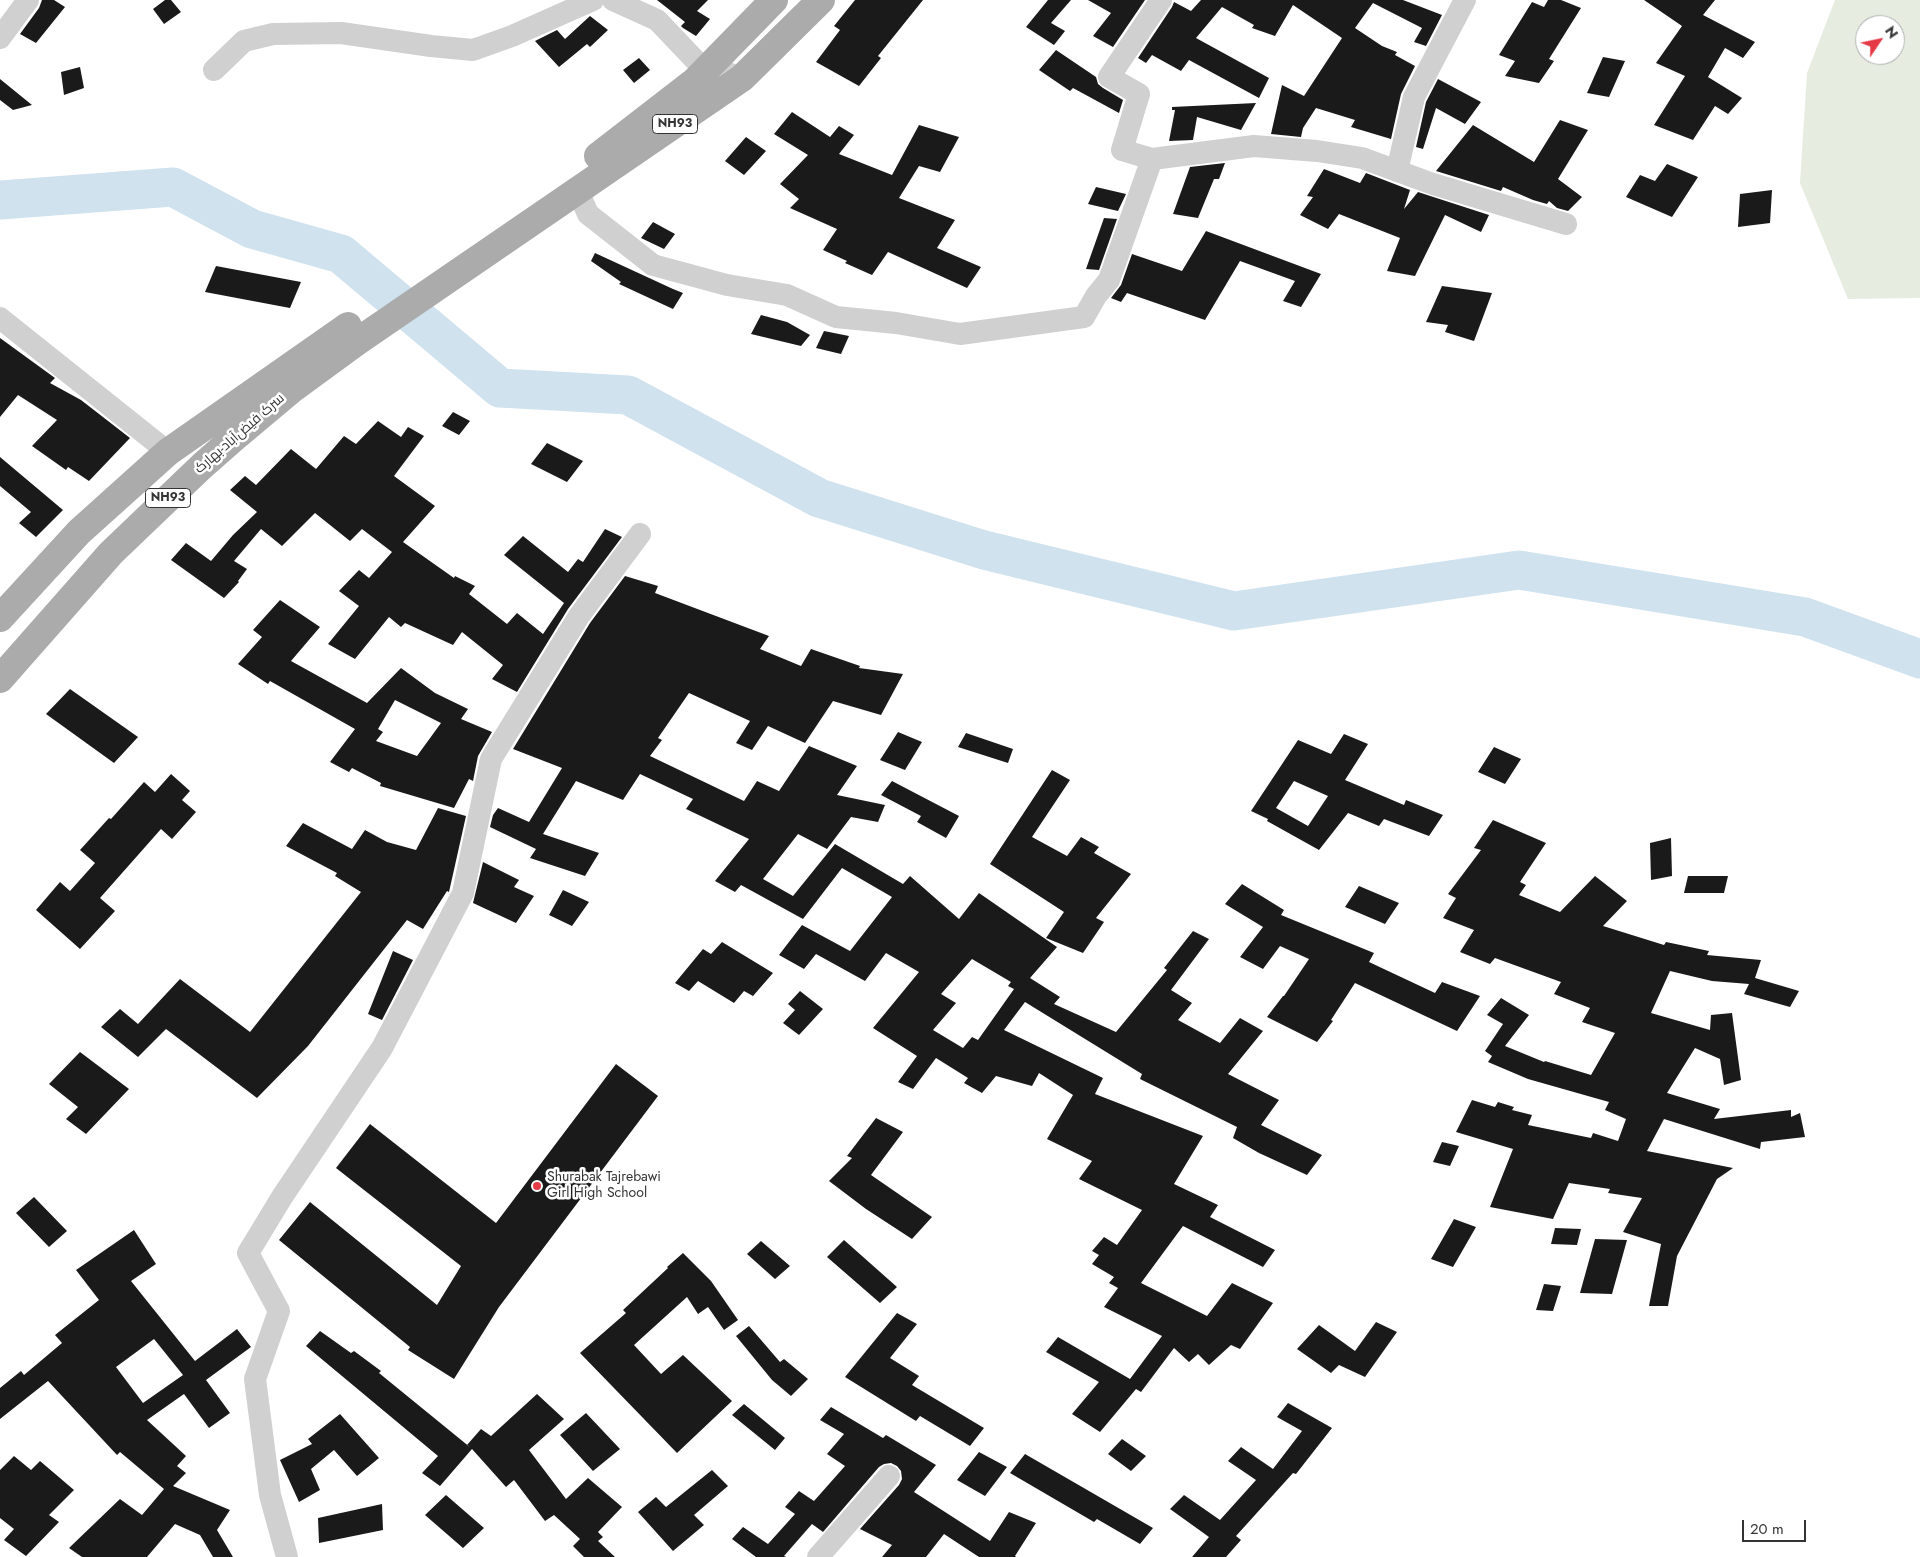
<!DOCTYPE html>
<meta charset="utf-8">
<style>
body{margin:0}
#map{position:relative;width:1920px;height:1557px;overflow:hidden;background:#fff;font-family:Jost,sans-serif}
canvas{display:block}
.north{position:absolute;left:1855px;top:15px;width:50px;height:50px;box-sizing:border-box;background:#fff;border:1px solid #adadad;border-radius:50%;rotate:56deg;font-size:14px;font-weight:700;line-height:20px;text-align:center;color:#333}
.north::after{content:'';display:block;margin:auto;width:18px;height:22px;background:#e63946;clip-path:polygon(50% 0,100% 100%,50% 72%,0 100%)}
.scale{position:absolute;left:1742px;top:1520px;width:64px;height:22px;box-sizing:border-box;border:2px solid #333;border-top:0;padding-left:6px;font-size:15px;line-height:18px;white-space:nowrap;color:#333;-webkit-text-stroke:4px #fff;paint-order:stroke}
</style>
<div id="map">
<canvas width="1920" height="1557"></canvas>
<div class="north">N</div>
<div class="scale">20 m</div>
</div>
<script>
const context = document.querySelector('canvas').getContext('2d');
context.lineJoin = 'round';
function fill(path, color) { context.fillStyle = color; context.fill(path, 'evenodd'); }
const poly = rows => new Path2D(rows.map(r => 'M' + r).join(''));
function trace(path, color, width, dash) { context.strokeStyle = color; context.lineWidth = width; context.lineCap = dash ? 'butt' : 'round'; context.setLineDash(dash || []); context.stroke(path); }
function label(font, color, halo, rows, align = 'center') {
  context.font = font + ' Jost,Cairo,sans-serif'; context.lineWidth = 5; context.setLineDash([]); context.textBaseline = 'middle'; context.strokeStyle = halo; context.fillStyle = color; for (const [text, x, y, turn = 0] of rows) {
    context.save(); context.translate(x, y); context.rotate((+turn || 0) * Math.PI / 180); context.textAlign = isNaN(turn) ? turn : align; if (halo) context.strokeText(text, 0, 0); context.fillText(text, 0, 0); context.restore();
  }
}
fill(poly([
 [1835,0,1920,0,1920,298,1848,299,1800,183,1807,73],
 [1865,25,1895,25,1895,55,1865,55]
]), '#e6ecdf');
trace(poly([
 [0,200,173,187,252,229,341,254,500,388,628,395,819,498,984,550,1234,611,1519,570,1805,617,1920,659]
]), '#cfe2ee', 39);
fill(poly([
 [42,0,54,0,65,7,36,43,20,34,39,8],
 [165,0,171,0,181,12,164,24,153,9],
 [657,0,708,0,697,11,710,19,696,36,683,28,681,26,685,22],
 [855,0,923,0,878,56,881,58,859,86,816,62,840,30,834,26],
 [1048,0,1071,0,1051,23,1065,31,1054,45,1026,27],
 [1088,0,1145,0,1113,47,1093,36,1111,13],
 [1201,0,1403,0,1442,15,1426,46,1414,42,1422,28,1373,3,1355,28,1382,46,1397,52,1395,55,1415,66,1401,94,1391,139,1351,127,1355,120,1316,108,1303,128,1301,137,1271,134,1282,85,1304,96,1342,38,1293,5,1275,36,1252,28,1254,25,1222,7,1196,38,1269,78,1259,98,1189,60,1181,71,1152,55,1146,63,1138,58,1172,7,1174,2,1191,11],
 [1548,0,1561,0,1581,8,1549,59,1554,61,1539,83,1505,76,1515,61,1499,55,1532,2,1544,7],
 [1644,0,1715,0,1703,15,1755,42,1743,58,1725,48,1708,77,1742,98,1728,114,1715,106,1693,140,1654,125,1685,76,1656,63,1682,26],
 [590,16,608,30,590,47,587,44,559,67,535,41,557,30,565,39],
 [1056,50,1096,77,1098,84,1103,88,1123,100,1119,113,1073,88,1070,91,1039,70],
 [1603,57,1625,61,1609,97,1587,93],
 [639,58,650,70,634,83,623,70],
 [80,67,84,88,64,95,61,72],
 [0,79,32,105,13,110,0,100],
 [1438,79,1481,102,1465,124,1436,108,1423,149,1416,147,1426,102],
 [1256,103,1241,130,1197,117,1193,140,1169,141,1175,110,1172,110,1172,107],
 [792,112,830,137,839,126,854,135,839,154,892,175,919,125,959,137,940,172,919,166,899,198,955,220,937,248,981,267,967,288,888,252,872,275,845,263,847,261,823,250,837,229,790,208,799,199,780,184,808,155,774,134],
 [1560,120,1588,130,1558,179,1582,197,1568,211,1557,208,1549,201,1547,204,1533,200,1503,187,1501,191,1436,171,1473,125,1534,162],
 [746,137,766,151,744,175,725,161],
 [1225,163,1219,179,1214,179,1198,218,1173,214,1190,167],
 [1667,164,1698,177,1672,217,1626,197,1640,175,1655,181],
 [1324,169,1360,183,1366,173,1410,190,1404,209,1418,192,1489,215,1481,232,1445,215,1415,276,1387,271,1400,238,1339,214,1328,229,1300,215,1313,197,1307,196],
 [1096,187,1126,194,1118,211,1088,204],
 [1772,190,1770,223,1738,227,1740,194],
 [1104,218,1117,219,1099,270,1086,269],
 [653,222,675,234,664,249,641,238],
 [1206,231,1321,274,1301,307,1283,301,1295,281,1240,261,1205,320,1127,293,1121,302,1111,298,1121,285,1132,254,1182,271],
 [595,253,673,289,683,293,673,309,619,284,621,282,591,261],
 [216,266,301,282,290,308,205,292],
 [1442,286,1492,293,1474,341,1445,332,1448,325,1426,322],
 [761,315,787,322,810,335,801,346,751,334],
 [824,331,849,336,841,354,816,348],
 [0,338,55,378,50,383,81,400,130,438,89,481,68,467,66,470,32,446,57,420,18,395,0,417],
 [453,412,470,421,459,435,442,426],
 [378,421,401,437,408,427,424,436,394,476,435,506,403,542,454,578,455,576,475,586,469,594,507,624,517,613,543,634,564,603,504,555,523,536,568,572,578,559,583,562,605,529,622,537,568,609,517,692,492,679,503,665,462,632,453,645,405,623,401,627,389,617,355,659,328,644,359,606,339,591,359,570,369,578,392,552,362,529,350,541,315,513,282,546,261,529,234,561,247,569,238,581,239,582,224,598,171,560,186,543,211,561,233,535,257,512,230,490,245,476,256,485,291,449,316,469,344,436,356,444],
 [547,443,583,461,567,482,531,464],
 [0,457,63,510,36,537,19,523,31,512,0,486],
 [625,576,658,586,655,593,769,636,760,649,801,666,811,649,860,666,859,668,903,674,881,715,833,701,805,743,768,726,752,750,736,743,750,721,689,693,658,738,662,740,650,756,744,801,757,781,779,791,809,746,857,766,837,795,885,805,878,822,851,817,827,849,798,834,763,879,793,896,835,844,903,884,910,876,959,919,979,893,1057,947,1030,978,1060,997,1054,1004,1116,1032,1167,970,1164,968,1193,931,1209,939,1171,990,1192,1003,1178,1020,1220,1043,1240,1018,1263,1031,1228,1074,1279,1100,1261,1125,1322,1155,1307,1175,1259,1153,1233,1138,1237,1127,1140,1079,1142,1074,1025,1002,1004,1030,1103,1078,1095,1094,1203,1136,1174,1184,1218,1205,1210,1217,1275,1250,1263,1267,1183,1226,1141,1283,1207,1316,1232,1283,1273,1303,1240,1349,1231,1345,1209,1365,1198,1354,1189,1362,1174,1348,1141,1392,1136,1389,1100,1432,1072,1414,1099,1382,1046,1352,1058,1337,1130,1379,1162,1336,1104,1307,1118,1288,1109,1283,1114,1277,1092,1264,1099,1255,1092,1251,1104,1237,1117,1245,1142,1210,1079,1179,1092,1161,1047,1139,1073,1095,1039,1073,1032,1086,996,1076,982,1093,964,1083,968,1078,936,1058,913,1089,898,1082,917,1056,873,1028,919,972,886,953,865,981,816,954,804,969,779,955,802,925,850,951,892,897,842,868,803,919,741,885,735,892,715,881,749,839,686,809,693,799,640,774,623,800,576,781,543,834,599,853,585,876,530,858,536,849,490,827,493,815,498,808,529,822,562,768,513,749,590,623],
 [972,959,1011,982,1008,986,1014,989,978,1040,972,1037,963,1048,933,1030,956,1003,941,994],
 [280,600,320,627,291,661,367,703,401,668,435,693,468,709,461,719,492,732,478,756,473,781,469,779,454,808,380,786,381,783,352,768,349,772,330,762,355,729,270,681,268,684,238,664,262,637,253,630],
 [395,700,441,723,417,756,376,741,383,732,378,729],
 [70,689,138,737,114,763,46,714],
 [898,732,922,742,905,770,880,760],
 [966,733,1013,749,1008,763,958,747],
 [1344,734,1368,744,1345,780,1404,805,1406,800,1443,815,1429,836,1384,819,1379,826,1348,813,1319,850,1267,821,1268,819,1251,811,1298,740,1331,754],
 [1294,781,1328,796,1308,826,1276,808],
 [1494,747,1521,759,1505,784,1478,772],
 [1052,770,1070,780,1032,837,1067,856,1081,837,1099,847,1094,853,1131,874,1096,918,1104,922,1083,953,1046,938,1064,912,990,864],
 [171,774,190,791,182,800,196,812,172,839,161,829,100,898,115,911,80,949,36,910,60,882,70,891,95,863,80,850,109,818,111,819,144,782,155,792],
 [892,781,959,816,946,838,917,822,921,816,881,795],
 [438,808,466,816,449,892,447,891,423,929,407,920,308,1046,257,1098,166,1029,138,1057,101,1027,120,1009,138,1024,180,979,250,1032,361,892,335,876,337,873,286,846,303,823,352,849,365,830,387,842,416,850],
 [1493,820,1546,843,1520,882,1526,885,1519,895,1560,912,1595,876,1627,901,1603,926,1664,945,1666,942,1709,951,1707,955,1761,960,1755,978,1799,991,1790,1007,1744,994,1749,984,1712,981,1670,971,1651,1013,1710,1030,1711,1015,1732,1013,1741,1080,1724,1085,1720,1059,1695,1048,1667,1093,1720,1109,1714,1119,1791,1110,1791,1117,1800,1113,1805,1137,1761,1142,1760,1149,1664,1119,1647,1151,1733,1168,1717,1179,1677,1256,1668,1306,1649,1306,1661,1244,1623,1232,1642,1198,1608,1193,1610,1189,1569,1183,1553,1219,1490,1207,1513,1149,1456,1132,1472,1100,1495,1107,1498,1102,1514,1107,1512,1110,1532,1115,1528,1125,1591,1138,1593,1133,1618,1141,1626,1119,1605,1110,1609,1102,1528,1079,1488,1062,1492,1056,1485,1051,1503,1024,1487,1015,1501,998,1529,1015,1505,1046,1544,1062,1545,1061,1591,1075,1615,1033,1582,1022,1590,1008,1554,994,1561,982,1495,958,1490,964,1460,952,1474,930,1443,918,1456,898,1448,894,1481,850,1474,848],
 [1671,838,1672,876,1651,880,1650,843],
 [483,862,519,880,514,887,534,896,516,923,473,903],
 [1688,876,1728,876,1724,893,1684,893],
 [1242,884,1284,910,1281,915,1374,953,1369,962,1435,993,1442,982,1480,996,1457,1031,1355,983,1331,1020,1333,1021,1317,1042,1267,1017,1283,996,1284,996,1309,959,1280,946,1263,969,1240,957,1263,927,1225,904],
 [1359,886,1399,903,1385,924,1345,907],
 [563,890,589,902,572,926,549,915],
 [722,942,773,973,753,996,744,991,734,1003,698,981,689,991,675,983,703,949,711,954],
 [393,951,413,960,382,1020,368,1014],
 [800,991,823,1009,799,1035,783,1023,795,1010,788,1004],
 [80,1052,129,1089,86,1134,66,1119,78,1107,49,1084],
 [616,1064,658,1096,499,1307,454,1379,408,1350,410,1347,279,1240,310,1202,437,1305,461,1266,336,1168,370,1124,496,1223],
 [876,1118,903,1132,871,1175,932,1217,912,1239,866,1209,829,1181,852,1158,847,1156],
 [1442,1142,1459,1146,1450,1166,1433,1162],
 [34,1197,67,1231,49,1247,16,1213],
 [1454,1219,1476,1227,1453,1267,1431,1259],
 [1555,1228,1581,1229,1577,1245,1551,1244],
 [134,1230,156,1264,131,1281,195,1361,237,1329,251,1347,206,1380,230,1413,209,1428,184,1394,147,1420,186,1456,177,1466,186,1473,173,1486,230,1510,217,1530,233,1557,213,1557,200,1535,175,1524,147,1557,82,1557,69,1548,120,1499,142,1515,164,1489,120,1452,117,1455,48,1381,0,1419,0,1388,21,1371,24,1375,62,1343,55,1335,99,1300,76,1270],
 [154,1339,183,1375,143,1403,116,1367],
 [1595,1239,1627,1240,1612,1294,1580,1293],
 [844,1240,897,1287,880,1303,827,1257],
 [761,1241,790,1266,775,1279,747,1254],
 [683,1253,711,1281,738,1320,724,1330,708,1307,698,1314,687,1297,634,1345,661,1374,683,1355,732,1401,677,1453,580,1353,626,1313,623,1310,668,1268,667,1267],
 [1544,1284,1561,1286,1553,1311,1536,1310],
 [897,1313,917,1324,890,1358,919,1376,912,1385,984,1428,970,1446,920,1416,916,1421,845,1377],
 [1376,1322,1397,1332,1365,1377,1339,1365,1331,1373,1297,1349,1319,1325,1355,1351],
 [749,1326,780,1362,784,1359,808,1379,791,1396,772,1380,736,1336],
 [320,1331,351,1353,354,1351,381,1371,379,1373,471,1448,467,1445,481,1429,491,1436,537,1394,564,1419,529,1450,566,1499,588,1478,622,1507,598,1532,603,1537,598,1541,615,1557,584,1557,573,1546,580,1539,554,1515,545,1521,514,1480,506,1487,472,1449,440,1486,422,1473,438,1456,306,1346],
 [1288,1403,1332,1428,1296,1474,1293,1473,1236,1536,1241,1540,1226,1557,1192,1557,1209,1537,1170,1509,1184,1495,1220,1520,1256,1480,1228,1461,1241,1447,1273,1469,1302,1431,1277,1417],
 [744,1404,785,1438,775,1450,732,1415],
 [831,1407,883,1438,886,1435,936,1465,914,1492,990,1541,1009,1512,1036,1523,1015,1556,1016,1557,979,1557,944,1534,926,1557,882,1557,892,1545,860,1529,899,1485,902,1479,901,1471,897,1466,891,1463,884,1464,879,1467,823,1532,812,1524,784,1556,786,1557,756,1557,732,1539,743,1527,768,1544,795,1514,785,1507,799,1491,814,1501,845,1466,827,1454,844,1434,820,1420],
 [586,1413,620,1449,593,1471,560,1435],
 [340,1414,379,1458,357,1476,334,1450,311,1469,320,1490,299,1502,280,1460,312,1444,308,1439],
 [1122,1439,1146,1456,1131,1471,1108,1454],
 [979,1452,1007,1467,985,1496,957,1480],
 [1025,1454,1153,1528,1140,1544,1097,1519,1094,1522,1010,1473],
 [14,1456,31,1470,40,1461,74,1490,49,1515,59,1522,26,1556,4,1540,14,1529,0,1518,0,1470],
 [712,1470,728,1486,694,1515,704,1525,673,1551,638,1512,656,1497,666,1507],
 [446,1495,484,1528,463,1548,425,1515],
 [382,1504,383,1530,319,1543,318,1518]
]), '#1a1a1a');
trace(poly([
 [613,0,657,20,697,62,742,78],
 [0,38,28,0],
 [214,70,244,41,273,34,341,33,431,46,473,50,512,36,593,0],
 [1152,159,1254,146,1317,151,1362,158,1433,184,1566,224],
 [1397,171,1414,97,1465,0],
 [578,191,588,214,653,265,727,285,787,295,836,317,896,323,960,334,1084,317,1096,296,1109,280,1152,159,1122,150,1139,94,1109,77,1161,0],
 [0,318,168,452],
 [287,1557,270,1495,255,1379,279,1311,248,1253,282,1197,382,1048,463,893,491,759,579,616,640,534],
 [818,1557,889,1476]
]), '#d0d0d0', 22);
trace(poly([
 [598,156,695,81,774,0],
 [0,618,79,532,168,452,348,326],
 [0,679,111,553,202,466,235,437,291,390,358,341,742,78,821,0]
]), '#ababab', 28);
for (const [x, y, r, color] of [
 [537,1186,5,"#e63946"]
]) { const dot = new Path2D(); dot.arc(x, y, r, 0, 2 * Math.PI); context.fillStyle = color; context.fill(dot); trace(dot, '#fff', 2); }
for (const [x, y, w] of [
 [675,124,45],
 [168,498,45]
]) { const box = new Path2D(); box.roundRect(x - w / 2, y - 9.5, w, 19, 4); context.fillStyle = '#fff'; context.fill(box); trace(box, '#333', 1); }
label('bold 12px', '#333', null, [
 ["NH93",675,124],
 ["NH93",168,498]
]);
label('14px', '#333', '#fff', [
 ["سرک فیض‌آباد-بهارک",240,434,-41]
]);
label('14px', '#333', '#fff', [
 ["Shurabak Tajrebawi",547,1178],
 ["Girl High School",547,1194]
], 'left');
</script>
